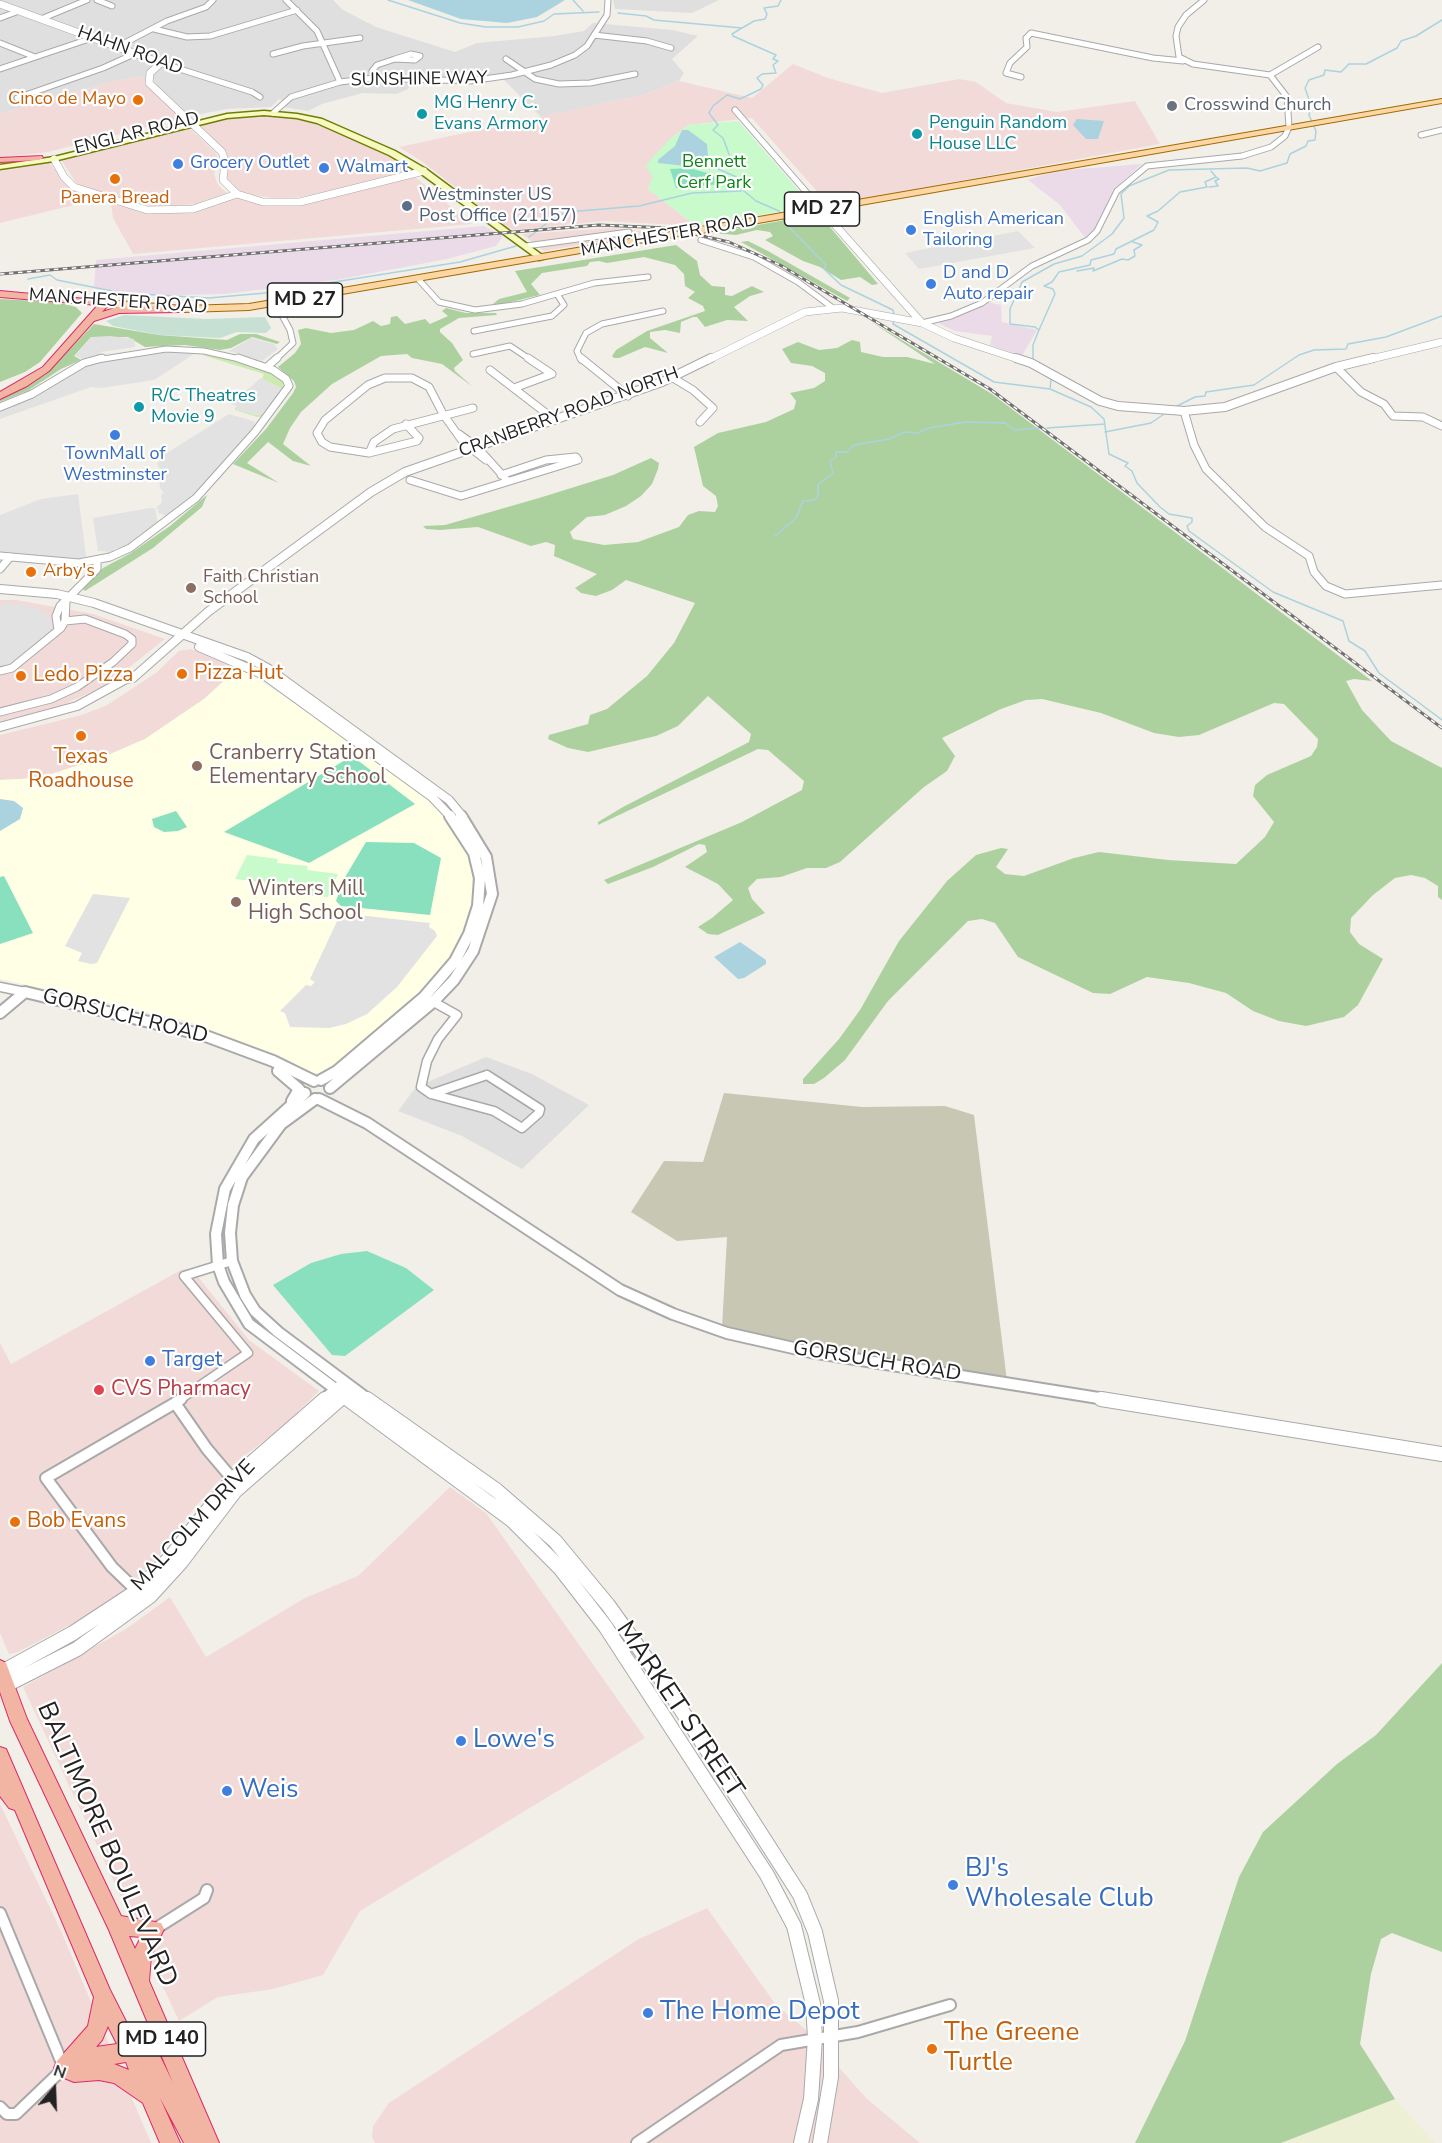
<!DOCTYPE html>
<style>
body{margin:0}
#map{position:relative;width:1442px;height:2143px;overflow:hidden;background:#f2efe9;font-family:"Nunito Sans",sans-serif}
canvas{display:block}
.north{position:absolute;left:24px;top:2059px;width:60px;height:60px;-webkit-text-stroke:4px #fff;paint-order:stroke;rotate:19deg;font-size:16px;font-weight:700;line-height:24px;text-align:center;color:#222}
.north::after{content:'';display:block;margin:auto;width:21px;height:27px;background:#222;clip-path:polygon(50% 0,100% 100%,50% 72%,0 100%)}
</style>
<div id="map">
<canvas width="1442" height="2143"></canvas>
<div class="north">N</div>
</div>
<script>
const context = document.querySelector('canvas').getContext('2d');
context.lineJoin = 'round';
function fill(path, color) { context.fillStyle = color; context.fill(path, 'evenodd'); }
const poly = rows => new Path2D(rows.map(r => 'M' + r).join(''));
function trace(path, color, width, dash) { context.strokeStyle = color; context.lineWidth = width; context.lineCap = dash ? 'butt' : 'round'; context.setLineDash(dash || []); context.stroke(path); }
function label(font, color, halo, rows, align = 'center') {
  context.font = font + ' "Nunito Sans",sans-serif'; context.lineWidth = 4.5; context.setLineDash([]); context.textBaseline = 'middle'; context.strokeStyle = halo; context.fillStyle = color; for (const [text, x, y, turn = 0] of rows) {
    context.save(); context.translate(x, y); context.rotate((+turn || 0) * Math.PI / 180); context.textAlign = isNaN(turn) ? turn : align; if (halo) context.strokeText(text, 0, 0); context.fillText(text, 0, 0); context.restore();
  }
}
fill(poly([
 [0,0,333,0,343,10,376,27,455,52,477,43,554,36,584,31,593,23,672,30,698,36,672,59,684,73,679,81,643,95,541,117,500,76,461,80,418,78,408,89,397,94,363,93,322,104,308,111,283,107,287,102,279,99,271,107,227,109,191,116,159,88,150,76,118,80,0,114],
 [613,0,719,0,692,13,615,9],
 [486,1057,532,1074,589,1105,522,1169,462,1136,398,1111,416,1087]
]), '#e0dfdf');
fill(poly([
 [793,64,828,78,882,93,959,79,976,82,1006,103,1057,112,1135,101,1160,144,829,205,752,118,688,125,669,140,648,189,696,226,604,221,515,230,506,227,423,162,399,147,643,95,679,81,752,98],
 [150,76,159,88,191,116,48,152,0,158,0,114,118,80],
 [246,116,289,117,312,123,376,149,408,168,405,171,370,182,301,197,281,199,243,194,231,187,226,178,227,153,199,124],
 [189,128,216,153,219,160,214,174,218,185,227,193,196,204,156,207,85,188,77,184,62,161],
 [50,163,71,189,98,199,0,223,0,171],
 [414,176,472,224,133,254,113,218,111,204,164,213,202,209,236,197,271,205,291,205],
 [612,228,656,232,544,251,522,234],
 [0,600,17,600,93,614,165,639,112,681,93,691,61,706,0,722],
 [191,649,237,669,204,699,145,739,101,758,39,778,0,780,0,735,82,715,107,705,156,673,179,651],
 [191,1268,249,1340,319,1391,282,1427,235,1463,195,1507,153,1564,106,1606,18,1652,9,1654,0,1633,0,1343,11,1364,181,1270],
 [450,1487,486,1513,645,1738,360,1911,323,1975,273,1989,218,1997,179,2021,23,1687,126,1629,170,1597,206,1657,305,1598,358,1576],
 [0,1804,61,1931,151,2143,0,2143],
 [707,1908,776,2005,805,2029,866,2098,920,2143,375,2143,372,2137,373,2126,389,2103,637,1940]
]), '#f2dad9');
fill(poly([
 [1142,164,1116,187,1094,230,1086,239,1060,205,1028,180,1053,171],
 [484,226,503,236,496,246,447,259,336,280,225,294,139,296,94,287,96,260],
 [988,302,1001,305,1002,322,1037,330,1022,356,990,345,992,336,955,331,938,323]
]), '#ebdbe8');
fill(poly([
 [237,669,255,677,293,702,427,798,445,816,462,842,471,863,473,887,470,917,455,949,437,977,361,1044,321,1074,302,1071,294,1063,278,1055,186,1021,0,979,0,780,39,778,101,758,145,739,204,699]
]), '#ffffe5');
fill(poly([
 [724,1093,862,1107,945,1106,974,1115,1007,1381,838,1353,722,1328,727,1237,677,1241,631,1212,664,1161,703,1162]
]), '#c7c7b4');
fill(poly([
 [1395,2099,1435,2143,1281,2143]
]), '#eef0d5');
fill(poly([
 [208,353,271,372,283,382,283,392,263,416,257,417,235,410,235,408,237,406,236,409,256,415,263,414,280,394,281,388,262,379,264,374,202,355]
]), '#cdebb0');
fill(poly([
 [814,215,830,227,878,284,872,285,860,277,841,280,820,267,803,261,765,240,773,236,770,232,757,230,736,235,712,233],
 [748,241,768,251,850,298,847,301,741,242],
 [676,245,697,261,700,275,712,286,725,287,725,295,732,296,752,286,764,292,750,296,734,307,748,321,727,320,705,327,697,317,693,317,681,322,680,333,665,330,650,332,650,338,668,353,645,347,619,358,614,358,612,356,616,350,647,331,705,311,703,306,688,298,695,292,685,286,684,274,675,265,644,257,607,263,599,261,590,262,587,266,542,273,531,284,540,295,494,306,493,304,499,299,527,292,515,271],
 [0,299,57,302,76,307,82,313,40,362,25,372,0,382],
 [446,308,466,313,496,313,497,315,459,318,440,329,440,332,452,343,463,360,454,368,455,371,473,387,442,364,412,358,407,354,381,356,332,384,301,412,290,428,283,444,311,466,293,461,268,442,247,463,279,483,233,464,266,429,293,393,296,387,294,381,278,367,295,353,301,344,298,330,306,328,331,333,354,330,373,321,381,326,390,324,391,317,397,316,405,324,425,319,430,324,448,316,442,311],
 [870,321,992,394,1372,681,1354,679,1346,681,1362,710,1391,741,1442,768,1442,900,1438,897,1438,886,1425,878,1411,875,1395,878,1373,895,1351,918,1350,932,1359,944,1383,959,1358,1005,1344,1017,1306,1026,1279,1021,1253,1011,1226,993,1189,983,1147,977,1110,994,1093,993,1018,957,995,923,982,919,968,921,888,1001,845,1060,824,1078,814,1084,803,1084,803,1079,839,1039,860,1010,899,941,947,881,976,855,1001,848,1008,849,996,867,1005,874,1024,876,1074,858,1099,852,1168,860,1236,864,1265,837,1274,822,1253,796,1255,785,1267,775,1311,756,1317,747,1318,739,1284,704,1274,703,1199,735,1179,737,1154,733,1101,713,1042,699,1026,700,1001,709,942,738,955,756,947,771,924,787,840,862,826,868,807,868,781,877,757,879,748,888,752,899,765,913,718,935,708,934,698,927,712,918,733,900,718,884,685,867,707,852,705,845,699,844,653,867,608,884,604,880,742,822,802,790,804,781,768,750,758,749,598,825,598,822,623,807,749,742,751,734,708,696,678,726,656,736,588,752,568,748,548,739,549,735,588,724,590,715,607,709,647,676,674,643,695,603,626,580,612,590,596,596,581,593,575,588,597,574,554,556,555,545,546,542,531,546,478,527,440,530,426,529,423,526,445,525,539,498,613,475,651,458,659,463,658,469,652,484,641,496,626,506,605,515,587,517,570,532,573,539,604,545,638,542,679,527,688,515,699,511,715,512,718,506,716,496,703,486,694,447,718,433,766,422,794,409,796,401,790,393,814,388,825,381,825,373,812,366,791,363,782,349,798,342,819,350,837,348,852,340,860,342,861,352,883,357,907,357,935,364],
 [94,324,159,335,227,340,240,334,256,334,280,342,277,344,252,337,231,348,220,350,185,345,145,347,128,337,91,337,74,356,81,360,61,369,29,390,0,402,0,399,45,375],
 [207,495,202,507,153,548,85,591,83,589,103,568,131,553,170,526],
 [1442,1663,1442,1952,1392,1933,1381,1939,1371,1974,1360,2044,1395,2099,1281,2143,1135,2143,1185,2041,1239,1877,1263,1832,1337,1764,1376,1735]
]), '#add19e');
fill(poly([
 [124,315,206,319,265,317,271,328,266,333,237,332,220,338,160,335,113,326,106,321]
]), '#c6e0d4');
fill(poly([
 [738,121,812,206,696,226,648,189,652,177,646,165,669,140,688,125],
 [247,855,278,859,277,863,308,866,307,870,338,874,328,897,296,894,297,890,266,886,267,883,235,879]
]), '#c8facc');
fill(poly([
 [689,168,711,174,722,184,676,188,670,169],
 [352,756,415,804,309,863,224,832],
 [176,811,187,827,178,831,164,832,154,827,152,819],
 [366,842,414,843,441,858,430,915,341,906,336,901,344,879],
 [4,876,33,933,0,944,0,877],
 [367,1251,406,1268,434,1290,345,1356,332,1355,273,1285,311,1263,341,1254]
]), '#88e0be');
fill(poly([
 [1018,231,1035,248,919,269,905,253],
 [110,336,134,339,135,347,100,352,101,354,83,359,75,356,91,337],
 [251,338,274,344,278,349,262,361,229,351],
 [163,351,189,351,194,354,154,380,101,388,91,387,0,419,0,409,94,361],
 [261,378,281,388,280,394,262,414,256,415,235,409,237,406,231,404],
 [229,414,256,422,253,424,256,426,194,495,169,517,157,512,159,510,156,508,162,502,161,495,164,493,160,488,159,474,162,472,157,464,161,459,159,458],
 [78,494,86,556,82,559,39,556,41,553,38,555,0,552,0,515,41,499],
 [150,508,155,508,158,524,139,535,130,545,114,549,114,552,98,551,93,518],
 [6,602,16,605,20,603,47,613,45,615,50,616,52,628,47,629,51,630,48,635,8,666,0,668,0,607],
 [93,894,130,898,97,963,91,964,78,961,82,953,65,946],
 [349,914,430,923,429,927,435,931,437,936,397,987,367,1014,346,1024,329,1028,290,1027,285,1013,280,1011,306,985,311,986,315,982,310,979,339,917,347,918]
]), '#e2e2e2');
fill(poly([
 [408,0,565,0,537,17,507,23,461,19],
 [1077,119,1104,121,1098,139,1086,139,1073,125],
 [682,130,688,130,707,144,708,156,704,164,686,166,658,163,658,160,675,146],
 [0,799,14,801,23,808,20,819,0,831],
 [740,942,766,960,766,964,744,978,738,979,714,957]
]), '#aad3df');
trace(poly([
 [388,0,460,23,486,27,518,27,544,21,554,14,599,12],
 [573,0,583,11],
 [618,13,646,16,654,20,742,28,732,34,733,36,776,55,773,59,778,61,773,65,776,73,762,74,757,78,763,85,761,89,740,99,727,95,713,106,709,113,718,125,713,130,723,138,730,157,723,161,718,169,739,178,738,186,756,201,779,211,786,224,826,265,824,269,841,285,893,310,894,315],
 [742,28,754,21,765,19,767,14,764,8,778,6,781,0],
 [1209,187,1218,186,1215,181,1219,179,1216,177],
 [529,237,555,217,567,212,639,206,692,193,741,191],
 [1077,271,1094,268,1093,271,1122,259,1128,260,1135,256,1134,250,1142,245,1133,242],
 [28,279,50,275,57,280,122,293,209,298,265,293,460,262,516,246],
 [894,320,893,324,994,382,1050,389,1091,407,1104,419,1109,454,1128,463,1125,466,1132,471,1137,483,1160,507,1169,514,1192,518,1192,522,1187,526,1189,531,1273,592,1343,621,1349,641,1365,651,1379,673,1442,720],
 [1039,330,1055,294,1053,289,1044,286,1052,282,1059,272,1090,265,1091,260,1114,254,1116,249,1154,230,1158,222,1147,216,1158,211,1180,192,1207,187,1205,182,1216,177,1211,171],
 [1033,360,1033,345,1039,330,1035,327,1010,324,1010,309,1022,282,1054,264,1082,256,1112,234,1124,218,1121,194,1129,186,1169,170,1247,168,1260,171,1287,163,1290,154,1306,146,1308,141,1315,140,1316,131,1309,115,1311,105,1305,88,1309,80,1324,75,1325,70,1341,72,1349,64,1366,64,1397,48,1401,41,1416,36,1442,20],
 [1042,373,1051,379,1050,389],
 [1177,406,1195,397,1205,396,1206,392,1254,385,1299,355,1314,350,1346,349,1348,344,1386,337,1442,316],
 [1047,428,1105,424],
 [1105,432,1151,423,1167,412],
 [775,536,796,518,803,501,815,500,818,496,818,485,833,473,830,461,836,457,836,452,847,452,854,445,889,439,905,432,918,433,929,428,965,422,1005,423,1015,430,1040,428]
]), '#aad3df', 1.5);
const minorFar3 = poly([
 [97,0,112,6],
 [286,0,317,31,340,82],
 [0,18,19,11],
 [41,19,87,0],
 [154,29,187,37,210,36,297,10],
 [594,35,647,41,671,48],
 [0,43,35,57],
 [117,47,167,21,206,7,213,0],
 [273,54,303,46,360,38],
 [411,54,420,56,415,60,395,59,411,54],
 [506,59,535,79,559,84,590,83,635,74],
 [161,63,252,92,260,97],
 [0,69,92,38],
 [1270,75,1318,47],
 [1021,77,1006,73,1010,63,1027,47,1026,38,1031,33,1153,58,1183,61],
 [373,78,372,71,377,65,395,59],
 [17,98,103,68,134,54],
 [735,110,821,209],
 [273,113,291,97,340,82,373,78,470,81,512,75,551,65,575,55,587,46,607,15,608,0],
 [1421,135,1442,130],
 [701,240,754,257,798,282,833,308],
 [526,246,629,232],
 [419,280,439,302,475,310,522,304,594,283,648,277],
 [922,323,951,316,982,303,1032,266,1088,240,1097,231,1117,191,1147,166,1242,156,1271,147,1285,136,1289,127,1287,97,1270,75,1193,64,1179,57,1176,36,1178,27,1186,15,1204,0],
 [474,331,552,316,564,305,557,294],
 [473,354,510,346,531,360],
 [97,360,166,349,204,351,244,360],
 [275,360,293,343,290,330,276,304],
 [581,360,577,351,586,333,602,324,663,311]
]);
const minorFar2 = poly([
 [581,358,628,396],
 [267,367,277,358],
 [1336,367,1361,392,1384,404,1393,416,1423,417,1442,426],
 [490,370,555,420],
 [673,378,693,390,713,408,700,422],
 [514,388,552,374,528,358],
 [0,407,32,394,84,363,102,358],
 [1184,411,1194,445,1206,469,1265,527,1309,556,1314,572,1326,586,1345,594,1442,585],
 [406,424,419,438,417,441,369,453,330,447,322,442,317,433,325,420,368,385,385,378,412,378,429,387,443,414,463,442,486,460],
 [459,434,477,447,505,478],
 [369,453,374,442,393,429,473,408],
 [410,480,461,496,578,460,576,457,546,460,501,475],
 [0,556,79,563,110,557,130,548,196,498,255,432,289,386,286,379,273,370,238,358],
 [0,569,10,557],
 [58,630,56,616,60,606,97,569,97,561],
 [0,671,12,668,61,628,65,621,66,601],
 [0,712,51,699,77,687,113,662,132,644,132,639,125,634,85,619,65,621]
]);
const minorFar1 = poly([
 [0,987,25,992],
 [430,1000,457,1015,438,1039,427,1061,421,1087,431,1094],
 [487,1075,540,1109,539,1113,522,1128,494,1111,431,1094,487,1075],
 [179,1400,248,1353,184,1276,232,1261]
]);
const minor = poly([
 [181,1399,175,1403,207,1449,235,1482],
 [138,1592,112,1567,46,1478,175,1403],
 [0,1913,64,2068,16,2114,7,2114,0,2107],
 [155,1929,204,1898,207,1890],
 [637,2143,781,2045,858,2032,950,2005]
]);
const tertiaryFar3 = poly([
 [0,4,161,63],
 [161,63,150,73,149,83,222,152,225,161,223,180,237,194,263,202,300,202,424,171],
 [54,159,64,177,74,187,147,210,193,209,237,194],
 [821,209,922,323,954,338,1021,360],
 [708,360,805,312,842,308,922,323],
 [1367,360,1442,342]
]);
const tertiaryFar2 = poly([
 [1016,358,1031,363,1100,401,1118,406,1184,411,1225,407,1336,367,1373,358],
 [0,589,57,594,94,603,247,657,269,669,449,800,463,817],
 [199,647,264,675,432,797,451,817],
 [0,727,77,706,126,679,133,678,209,611,371,492,405,472,662,382,711,358]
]);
const tertiaryFar1 = poly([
 [0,1013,25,992,203,1035,273,1061,314,1081],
 [278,1071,299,1089,292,1101],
 [321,1080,337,1071,424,997,455,961,469,934,478,906,480,878,474,853,450,816],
 [330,1088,433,1002,454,980,473,951,492,894,486,857,461,816],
 [305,1093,254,1139,225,1189,216,1234,218,1265,224,1282,249,1324,350,1400],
 [315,1099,281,1124,242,1177,233,1205,230,1233,232,1261,245,1295,255,1311,278,1332,369,1400],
 [319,1099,367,1123,620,1290,673,1314,727,1333,811,1352,1111,1400],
 [323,1400,340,1386],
 [338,1400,348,1392]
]);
const tertiary = poly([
 [348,1399,512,1520,560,1568,605,1626,767,1875,794,1926,813,2004,815,2038,811,2099,801,2143],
 [367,1399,496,1490,555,1541,608,1605,666,1686,800,1895,815,1932,831,2001,831,2077,820,2143],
 [1101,1399,1442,1454],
 [2,1672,73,1633,137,1591,169,1559,232,1480,325,1399],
 [8,1684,77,1649,150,1596,181,1562,235,1491,340,1399]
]);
const secondary = poly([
 [264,111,297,114,322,119,395,151,426,169,546,258,539,260,420,173,389,155,317,123,297,118,264,115,227,118,54,161,0,169,0,165,54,157,227,114,264,111]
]);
const primary = poly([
 [1442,99,1442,103,701,233,697,230,701,227,1442,99],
 [682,230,686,233,685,235,249,310,184,312,105,306,100,303,105,300,184,306,249,304,682,230]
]);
const trunk = poly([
 [42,156,43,158,39,160,0,162,0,158,42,156],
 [0,291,108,301,110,303,102,312,118,307,179,306,184,309,179,312,119,313,94,321,49,371,27,386,0,399,0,392,43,367,98,305,0,297,0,291],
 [0,1660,6,1663,27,1719,121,1916,161,1923,164,1929,151,1956,149,1981,219,2143,184,2143,160,2098,180,2143,160,2143,143,2103,114,2083,99,2080,74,2082,57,2075,54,2068,57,2061,88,2026,94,1997,15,1810,9,1808,0,1796,0,1747,6,1749,110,1990,138,2045,159,2054,173,2083,109,1930,10,1721,0,1692,0,1660],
 [129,1936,141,1937,135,1949,129,1936],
 [108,2026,117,2044,96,2047,102,2040,108,2026],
 [126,2062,129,2070,114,2064,126,2062]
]);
trace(minorFar3, '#a9a9a9', 7);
trace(minorFar2, '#a9a9a9', 9);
trace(minorFar1, '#a9a9a9', 11);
trace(minor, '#a9a9a9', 14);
trace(tertiaryFar3, '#a9a9a9', 8);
trace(tertiaryFar2, '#a9a9a9', 10);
trace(tertiaryFar1, '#a9a9a9', 14);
trace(tertiary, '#a9a9a9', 16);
trace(secondary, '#707d05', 3);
trace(primary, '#a06b00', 2);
trace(trunk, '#dc2a67', 2);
trace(minorFar3, '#fff', 5);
trace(minorFar2, '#fff', 7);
trace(minorFar1, '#fff', 8);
trace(minor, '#fff', 10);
trace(tertiaryFar3, '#fff', 7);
trace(tertiaryFar2, '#fff', 8);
trace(tertiaryFar1, '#fff', 10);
trace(tertiary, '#fff', 14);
fill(secondary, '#f7fabf');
fill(primary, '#fcd6a4');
fill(trunk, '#f2b4a3');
const rail = poly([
 [0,274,599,225,668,228,729,242,780,265,990,389,1442,728]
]);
trace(rail, '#707070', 3);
trace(rail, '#fff', 1.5, [4.5]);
const primaryBridge = poly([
 [682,233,701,230]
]);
trace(primaryBridge, '#a06b00', 10, []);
trace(primaryBridge, '#fcd6a4', 8);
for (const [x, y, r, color] of [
 [138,100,6,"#e8710a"],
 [1172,106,6,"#6b7280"],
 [422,114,6,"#0f9aa8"],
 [917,134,6,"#0f9aa8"],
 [178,164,6,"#3f7fe0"],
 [324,168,6,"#3f7fe0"],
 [115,179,6,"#e8710a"],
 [407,206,6,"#5c6f8a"],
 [911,230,6,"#3f7fe0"],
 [931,284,6,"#3f7fe0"],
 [139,407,6,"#0f9aa8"],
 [115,435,6,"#3f7fe0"],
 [31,572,6,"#e8710a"],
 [191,588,6,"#8d6e63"],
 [182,674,6,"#e8710a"],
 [21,676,6,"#e8710a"],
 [81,736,6,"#e8710a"],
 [197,766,6,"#8d6e63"],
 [236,902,6,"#8d6e63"],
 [150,1361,6,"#3f7fe0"],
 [99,1390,6,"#e0444e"],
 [15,1522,6,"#e8710a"],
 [461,1741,6,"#3f7fe0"],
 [227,1791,6,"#3f7fe0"],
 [953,1885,6,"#3f7fe0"],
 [648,2013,6,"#3f7fe0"],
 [932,2049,6,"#e8710a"]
]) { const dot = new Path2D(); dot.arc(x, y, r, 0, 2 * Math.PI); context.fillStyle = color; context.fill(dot); trace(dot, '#fff', 2); }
label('18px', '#222', '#fff', [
 ["HAHN ROAD",130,51,20],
 ["SUNSHINE WAY",419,80,-1],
 ["ENGLAR ROAD",137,134,-14],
 ["MANCHESTER ROAD",669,236,-10],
 ["MANCHESTER ROAD",118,302,4],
 ["CRANBERRY ROAD NORTH",569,413,-20]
]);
label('18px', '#c56008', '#fff', [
 ["Cinco de Mayo",126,100],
 ["Panera Bread",115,199,"center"],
 ["Arby's",43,572,"left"]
], 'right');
label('18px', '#0d838f', '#fff', [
 ["MG Henry C.",434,104],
 ["Evans Armory",434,125],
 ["Penguin Random",929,124],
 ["House LLC",929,145],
 ["R/C Theatres",151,397],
 ["Movie 9",151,418]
], 'left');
label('18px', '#5b616d', '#fff', [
 ["Crosswind Church",1184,106]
], 'left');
label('18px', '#0c8416', '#fff', [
 ["Bennett",714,163],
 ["Cerf Park",714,184]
]);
label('18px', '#366cbe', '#fff', [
 ["Grocery Outlet",190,164],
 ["Walmart",336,168],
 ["English American",923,220],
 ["Tailoring",923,241],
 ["D and D",943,274],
 ["Auto repair",943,295],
 ["TownMall of",115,455,"center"],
 ["Westminster",115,476,"center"]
], 'left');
label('18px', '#4e5e75', '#fff', [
 ["Westminster US",419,196],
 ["Post Office (21157)",419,217]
], 'left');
label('18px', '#785e54', '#fff', [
 ["Faith Christian",203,578],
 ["School",203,599]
], 'left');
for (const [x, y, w] of [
 [822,209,75],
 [305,300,75],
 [162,2039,87]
]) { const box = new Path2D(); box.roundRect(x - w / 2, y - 17, w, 34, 4.5); context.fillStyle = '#fff'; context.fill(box); trace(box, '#222', 1.5); }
label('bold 20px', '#222', null, [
 ["MD 27",822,209],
 ["MD 27",305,300],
 ["MD 140",162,2039]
]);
label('21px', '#c56008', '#fff', [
 ["Pizza Hut",194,674],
 ["Ledo Pizza",33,676],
 ["Texas",81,758,"center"],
 ["Roadhouse",81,782,"center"],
 ["Bob Evans",27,1522]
], 'left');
label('21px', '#785e54', '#fff', [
 ["Cranberry Station",209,754],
 ["Elementary School",209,778],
 ["Winters Mill",248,890],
 ["High School",248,914]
], 'left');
label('21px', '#222', '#fff', [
 ["GORSUCH ROAD",125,1017,14],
 ["GORSUCH ROAD",877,1362,9],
 ["MALCOLM DRIVE",194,1526,-47]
]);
label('21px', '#366cbe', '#fff', [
 ["Target",162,1361]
], 'left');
label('21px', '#be3a42', '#fff', [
 ["CVS Pharmacy",111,1390]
], 'left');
label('26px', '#222', '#fff', [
 ["MARKET STREET",679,1710,56],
 ["BALTIMORE BOULEVARD",106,1845,66]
]);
label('26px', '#366cbe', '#fff', [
 ["Lowe's",473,1741],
 ["Weis",239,1791],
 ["BJ's",965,1870],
 ["Wholesale Club",965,1900],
 ["The Home Depot",660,2013]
], 'left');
label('26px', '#c56008', '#fff', [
 ["The Greene",944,2034],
 ["Turtle",944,2064]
], 'left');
</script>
